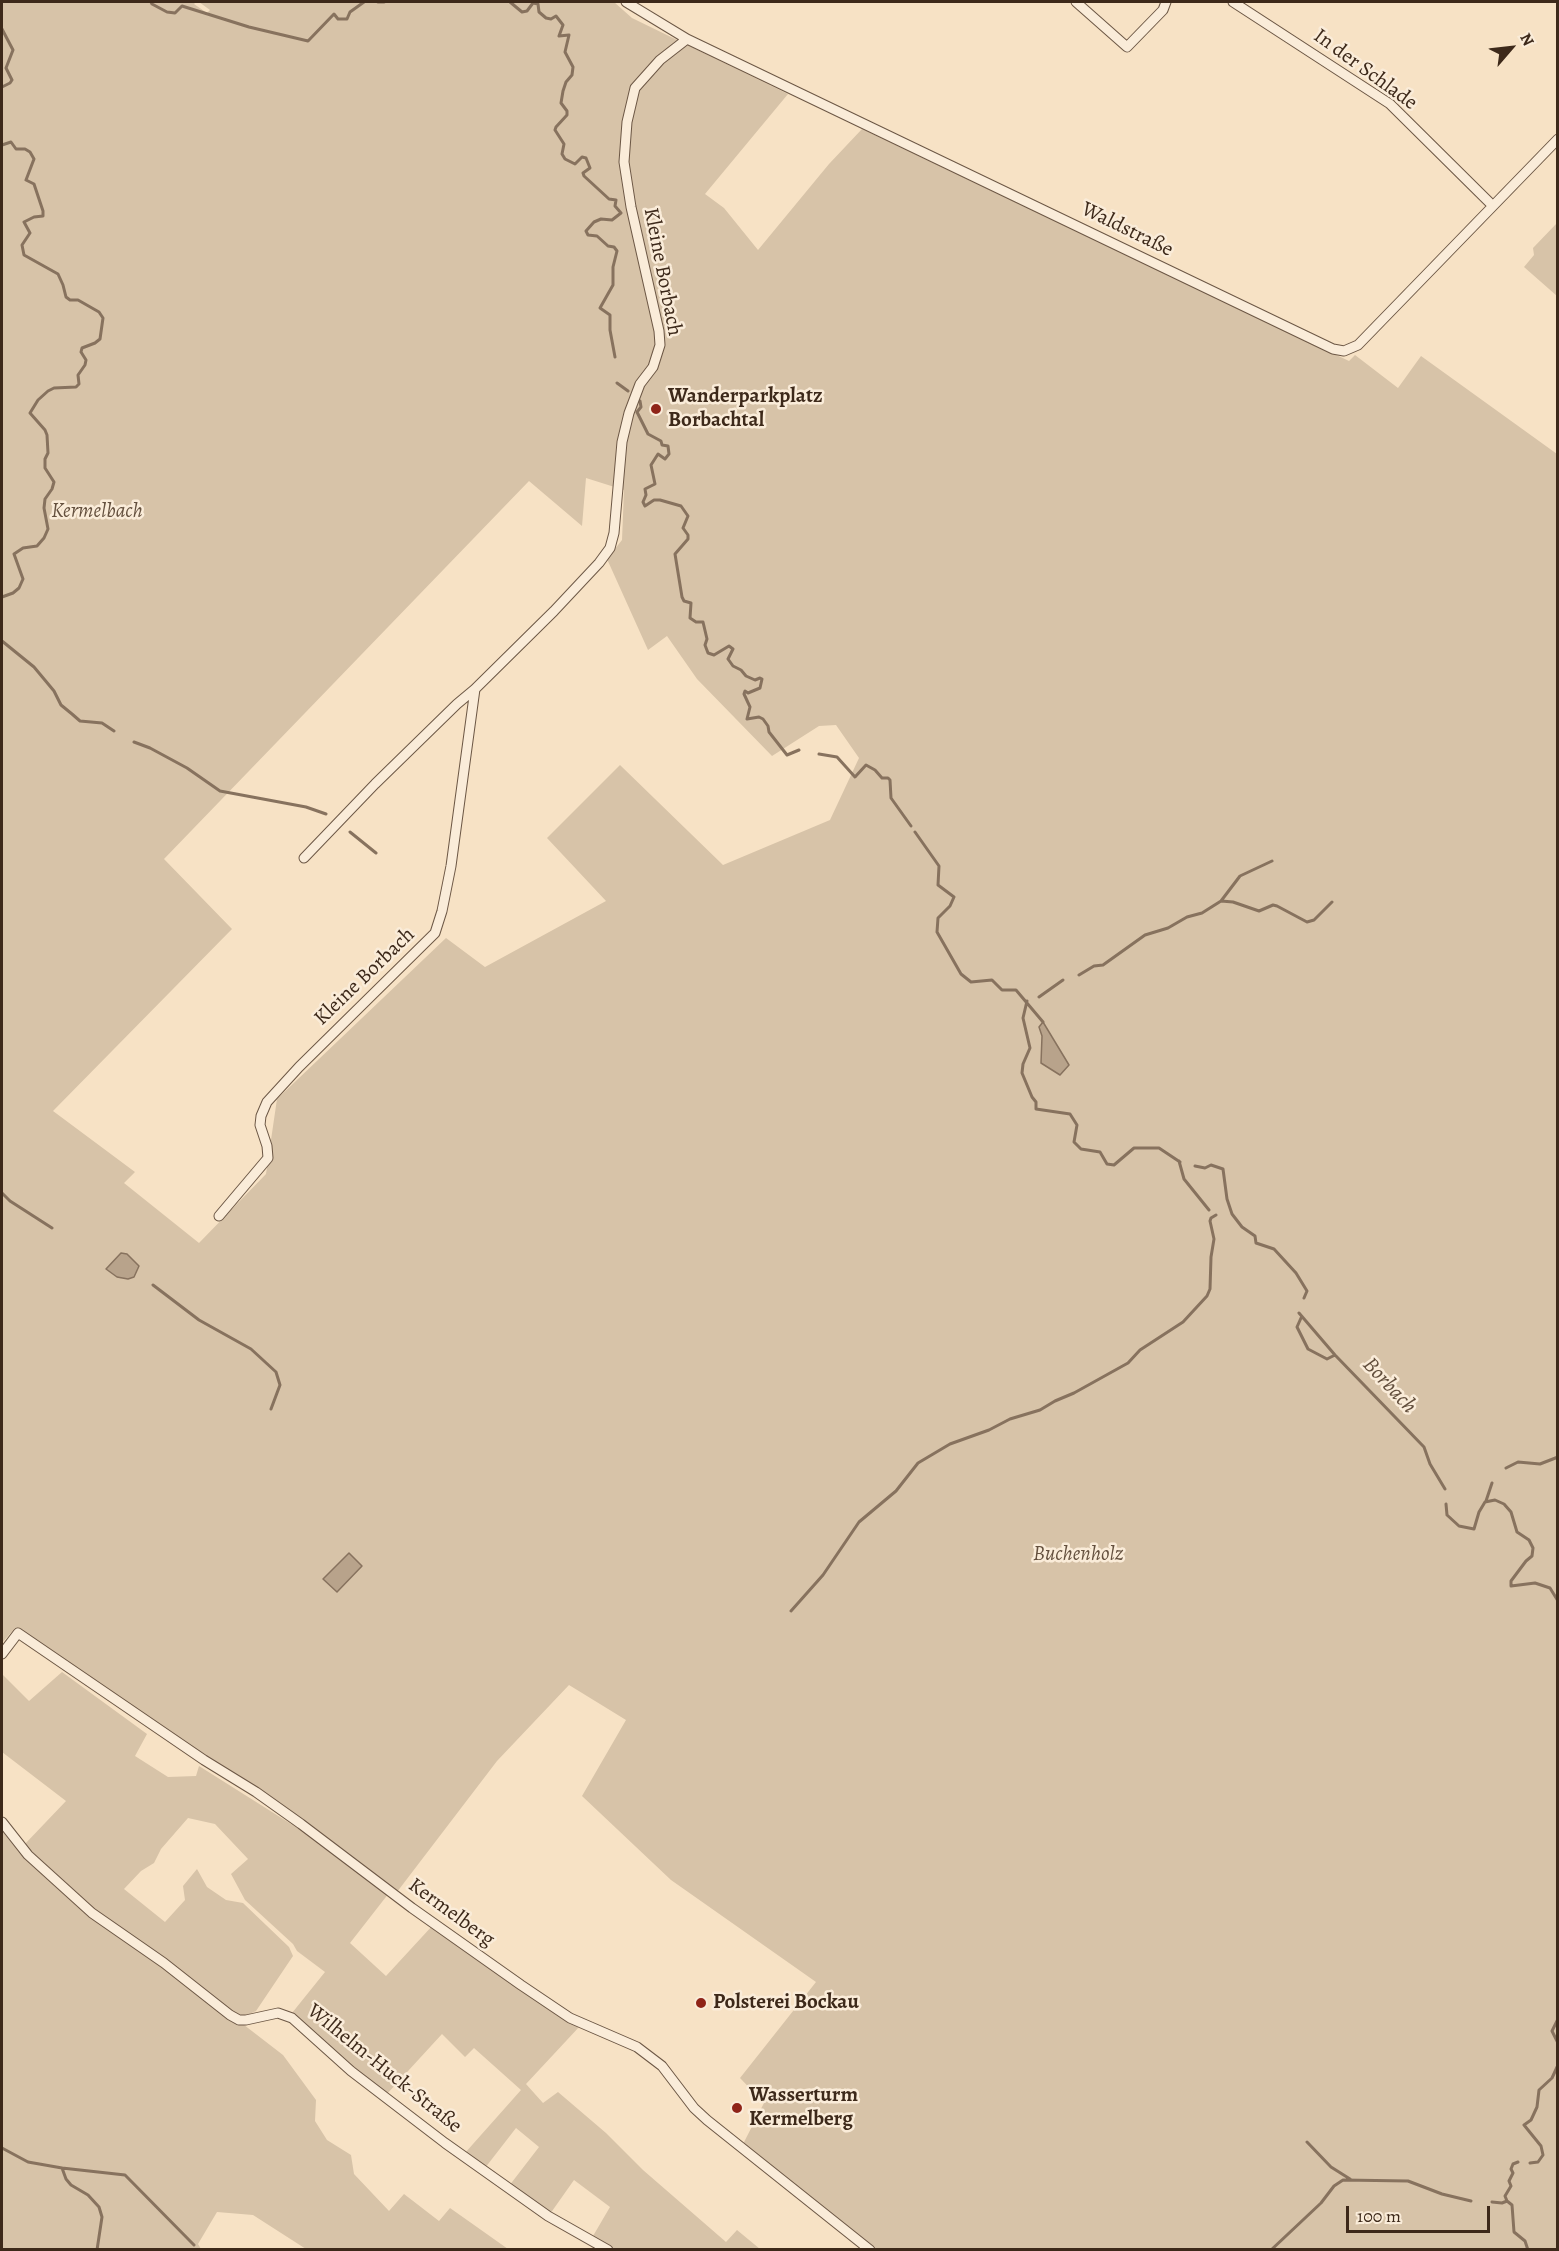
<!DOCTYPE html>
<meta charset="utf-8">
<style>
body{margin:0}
#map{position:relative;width:1559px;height:2251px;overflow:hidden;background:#f7e2c5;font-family:Alegreya,serif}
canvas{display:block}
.frame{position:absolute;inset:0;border:3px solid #3d291a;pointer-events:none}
.north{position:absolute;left:1481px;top:18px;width:60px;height:60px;-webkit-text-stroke:4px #faecd9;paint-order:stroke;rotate:62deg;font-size:16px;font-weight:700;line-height:24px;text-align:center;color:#3d291a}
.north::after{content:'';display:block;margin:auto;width:21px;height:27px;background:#3d291a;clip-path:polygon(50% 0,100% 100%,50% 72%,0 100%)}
.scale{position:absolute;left:1346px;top:2206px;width:144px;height:27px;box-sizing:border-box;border:3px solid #3d291a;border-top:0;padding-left:8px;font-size:18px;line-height:21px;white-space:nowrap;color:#3d291a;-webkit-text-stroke:4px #faecd9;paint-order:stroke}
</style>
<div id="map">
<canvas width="1559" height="2251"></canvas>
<div class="frame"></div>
<div class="north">N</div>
<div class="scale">100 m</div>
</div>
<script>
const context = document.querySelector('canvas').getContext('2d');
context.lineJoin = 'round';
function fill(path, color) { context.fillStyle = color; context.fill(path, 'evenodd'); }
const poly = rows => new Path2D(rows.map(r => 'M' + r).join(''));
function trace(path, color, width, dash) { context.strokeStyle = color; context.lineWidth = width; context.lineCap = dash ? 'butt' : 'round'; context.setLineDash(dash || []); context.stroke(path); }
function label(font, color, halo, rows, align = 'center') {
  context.font = font + ' Alegreya,serif'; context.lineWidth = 5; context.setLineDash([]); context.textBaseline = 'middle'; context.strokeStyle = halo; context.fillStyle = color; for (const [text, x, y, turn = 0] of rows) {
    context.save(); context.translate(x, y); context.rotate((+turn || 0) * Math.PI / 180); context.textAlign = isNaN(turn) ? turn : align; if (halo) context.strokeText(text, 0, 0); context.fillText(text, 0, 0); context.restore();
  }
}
fill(poly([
 [2,2,196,2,194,4,207,13,210,10,199,2,614,2,632,18,788,94,705,194,724,208,758,250,829,164,862,129,1349,361,1355,355,1398,388,1421,356,1557,454,1557,2249,876,2249,741,2148,764,2103,740,2078,816,1982,671,1880,582,1796,626,1720,569,1685,497,1761,397,1892,305,1824,15,1628,2,1643],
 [586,478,624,490,622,540,607,559,648,650,667,636,697,679,772,756,819,726,836,725,859,758,830,820,723,865,620,765,547,838,606,901,485,967,446,938,277,1099,266,1174,199,1243,124,1183,135,1172,53,1111,232,929,164,859,529,481,582,526],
 [1042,1036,1052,1036,1060,1051,1041,1063],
 [121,1253,127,1254,139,1266,122,1278,107,1270],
 [1557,223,1557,296,1524,267,1534,255,1533,248],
 [62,1672,147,1734,135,1756,168,1777,196,1776,199,1766,326,1846,389,1893,350,1943,386,1976,433,1925,580,2026,526,2084,543,2103,558,2092,606,2133,643,2170,726,2242,737,2230,760,2249,614,2249,593,2236,610,2207,574,2180,550,2214,509,2186,539,2147,516,2128,485,2168,465,2153,521,2090,474,2048,465,2057,442,2034,386,2095,353,2069,292,2013,325,1972,297,1951,293,1944,245,1900,231,1874,248,1859,215,1824,188,1818,161,1849,154,1863,141,1871,124,1889,165,1922,185,1900,183,1886,197,1869,207,1887,226,1900,243,1903,289,1947,293,1956,256,2011,245,2016,231,2012,94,1911,30,1853,24,1845,66,1801,2,1752,2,1674,29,1701],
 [2,1827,25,1856,283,2055,316,2100,315,2121,327,2140,351,2155,354,2174,389,2211,404,2194,439,2221,450,2208,508,2249,306,2249,253,2215,217,2212,198,2244,201,2249,2,2249]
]), '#d7c3a8');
const water = poly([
 [1043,1022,1069,1065,1060,1075,1041,1063,1042,1036,1039,1027,1043,1022],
 [121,1253,127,1254,139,1266,134,1277,128,1279,117,1277,106,1269,121,1253],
 [349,1553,362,1566,337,1592,323,1579,349,1553]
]);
fill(water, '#b8a38b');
trace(water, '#87725e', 1.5);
trace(poly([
 [151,2,152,4,167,12,175,13,182,6,249,27,308,41,334,14,338,19,347,19,350,12,364,2],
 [378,2,384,2],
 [510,2,522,12,527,11,533,3,538,4,539,12,546,18,551,19,556,16,563,25,559,36,569,35,565,52,573,67,572,75,566,82,563,91,561,103,567,111,567,115,556,127,555,130,564,144,562,154,565,159,575,164,582,157,586,158,590,168,583,173,584,176,609,199,616,200,615,206,621,213,612,220,601,219,594,222,586,231,588,235,597,236,608,246,614,247,617,251,613,267,613,285,600,308,610,315,610,330,615,357],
 [2,29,13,50,6,68,12,80,10,83,2,87],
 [2,145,11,142,16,149,25,149,30,152,34,159,26,180,34,184,43,211,43,216,34,217,24,222,30,233,22,245,24,255,58,274,63,285,66,297,70,300,78,300,99,312,103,318,100,339,95,343,82,348,81,352,86,360,85,365,78,375,79,384,76,387,54,388,48,391,38,400,30,413,45,430,47,435,48,453,45,459,45,468,54,482,52,489,45,499,44,508,48,529,44,538,37,546,23,548,14,554,23,579,19,588,13,593,2,597],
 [617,383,628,391],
 [640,401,641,407,637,412,648,434,661,441,662,445,668,446,669,454,665,459,658,454,651,465,655,484,645,489,646,495,643,502,645,506,654,500,660,500,681,506,688,516,683,528,688,535,688,539,675,554,682,597,684,601,691,603,690,618,696,622,703,622,707,639,705,645,708,653,714,655,729,646,733,649,728,659,733,666,741,670,746,676,755,680,760,678,762,679,760,688,748,693,745,691,744,694,750,707,747,719,759,717,763,719,768,726,769,732,787,755,799,750],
 [2,641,34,667,54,691,61,705,72,714,80,721,102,723,114,731],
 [134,742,150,748,187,768,220,791,306,807,326,814],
 [819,754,837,757,855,777,866,765,875,770,882,778,888,778,890,780,891,798,911,826],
 [350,832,376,853],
 [915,832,939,866,938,885,954,897,950,906,938,918,937,932,961,974,971,982,992,980,1002,990,1016,990,1043,1022],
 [1221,901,1240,876,1272,861],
 [1079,975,1094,966,1103,965,1145,935,1168,928,1187,917,1202,913,1221,901,1233,902,1259,911,1273,905,1277,906,1307,922,1314,920,1332,902],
 [1039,997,1063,980],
 [1027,1001,1023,1018,1030,1048,1023,1064,1022,1073,1032,1097,1036,1102,1036,1109,1070,1114,1077,1125,1074,1142,1081,1149,1100,1152,1107,1164,1114,1165,1134,1148,1159,1148,1180,1162],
 [1179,1161,1184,1179,1209,1210],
 [1195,1166,1205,1168,1211,1165,1223,1169,1227,1199,1232,1214,1242,1227,1255,1236,1256,1243,1274,1249,1296,1273,1307,1291,1304,1298],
 [2,1193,10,1201,52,1228],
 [153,1285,199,1320,251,1349,276,1372,280,1385,271,1409],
 [1299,1313,1335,1355,1424,1447,1430,1464,1445,1489],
 [1301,1318,1297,1327,1308,1349,1327,1359,1335,1355],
 [1506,1468,1518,1462,1540,1464,1558,1457],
 [1486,1501,1492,1483],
 [1446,1504,1447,1515,1459,1526,1474,1529,1479,1512,1485,1502,1495,1500,1504,1504,1511,1512,1517,1532,1529,1540,1533,1548,1532,1556,1526,1561,1511,1581,1511,1586,1535,1583,1550,1588,1558,1601],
 [791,1611,823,1575,859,1522,896,1491,918,1463,950,1444,989,1430,1010,1419,1040,1410,1055,1401,1074,1393,1128,1363,1140,1350,1183,1322,1207,1296,1210,1289,1211,1257,1214,1239,1210,1221,1211,1218,1216,1215],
 [1558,1990,1558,1999],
 [1558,2019,1552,2031,1558,2043],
 [1307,2142,1331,2167,1350,2179],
 [2,2148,28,2162,62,2168,66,2179,71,2185,88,2195,99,2207,102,2217,97,2250],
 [1518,2162,1513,2164,1511,2169,1513,2173,1509,2181,1511,2186,1505,2196,1507,2201,1512,2205,1514,2232,1525,2241,1528,2250],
 [1530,2163,1538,2162,1543,2155,1541,2146,1524,2125,1531,2120,1537,2107,1539,2090,1552,2078,1558,2065],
 [62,2168,125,2175,194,2245],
 [1492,2202,1502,2203,1507,2201],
 [1271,2250,1321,2203,1334,2186,1343,2180,1408,2181,1442,2194,1471,2201]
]), '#87725e', 3);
const minor = poly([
 [626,2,687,39,1333,349,1344,351,1358,345,1558,139],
 [1076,2,1127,47,1163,10,1166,2],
 [1233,2,1390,104,1492,205],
 [304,858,375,784,457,704,475,689],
 [219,1216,268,1158,267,1146,260,1125,261,1116,267,1102,299,1067,435,933,442,911,451,866,475,689,554,611,599,563,610,548,614,533,622,442,629,413,640,384,653,367,660,345,659,331,631,207,624,162,627,122,635,88,660,60,687,39],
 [2,1654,18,1633,204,1760,256,1792,301,1824,412,1908,521,1985,570,2018,637,2047,662,2066,694,2108,707,2120,870,2250],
 [2,1822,28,1855,92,1913,164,1963,230,2015,239,2020,246,2020,278,2013,292,2018,351,2071,445,2143,548,2216,608,2250]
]);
trace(minor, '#6c5745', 11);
trace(minor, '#faecd9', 9);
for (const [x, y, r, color] of [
 [656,409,6,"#8f2418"],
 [701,2003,6,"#8f2418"],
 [737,2108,6,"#8f2418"]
]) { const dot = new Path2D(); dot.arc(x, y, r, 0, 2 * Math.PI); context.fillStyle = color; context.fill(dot); trace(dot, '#faecd9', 2); }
label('21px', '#3d291a', '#faecd9', [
 ["In der Schlade",1365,70,36],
 ["Waldstraße",1127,230,26],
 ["Kleine Borbach",662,272,79],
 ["Kleine Borbach",365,977,-44],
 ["Kermelberg",451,1913,36],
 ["Wilhelm-Huck-Straße",384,2069,39]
]);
label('bold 21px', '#3d291a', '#faecd9', [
 ["Wanderparkplatz",668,397],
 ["Borbachtal",668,421],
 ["Polsterei Bockau",713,2003],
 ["Wasserturm",749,2096],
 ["Kermelberg",749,2120]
], 'left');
label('italic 21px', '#64503e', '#faecd9', [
 ["Kermelbach",97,512],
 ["Buchenholz",1078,1555]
]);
label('italic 22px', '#624e3c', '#faecd9', [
 ["Borbach",1389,1386,47]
]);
</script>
